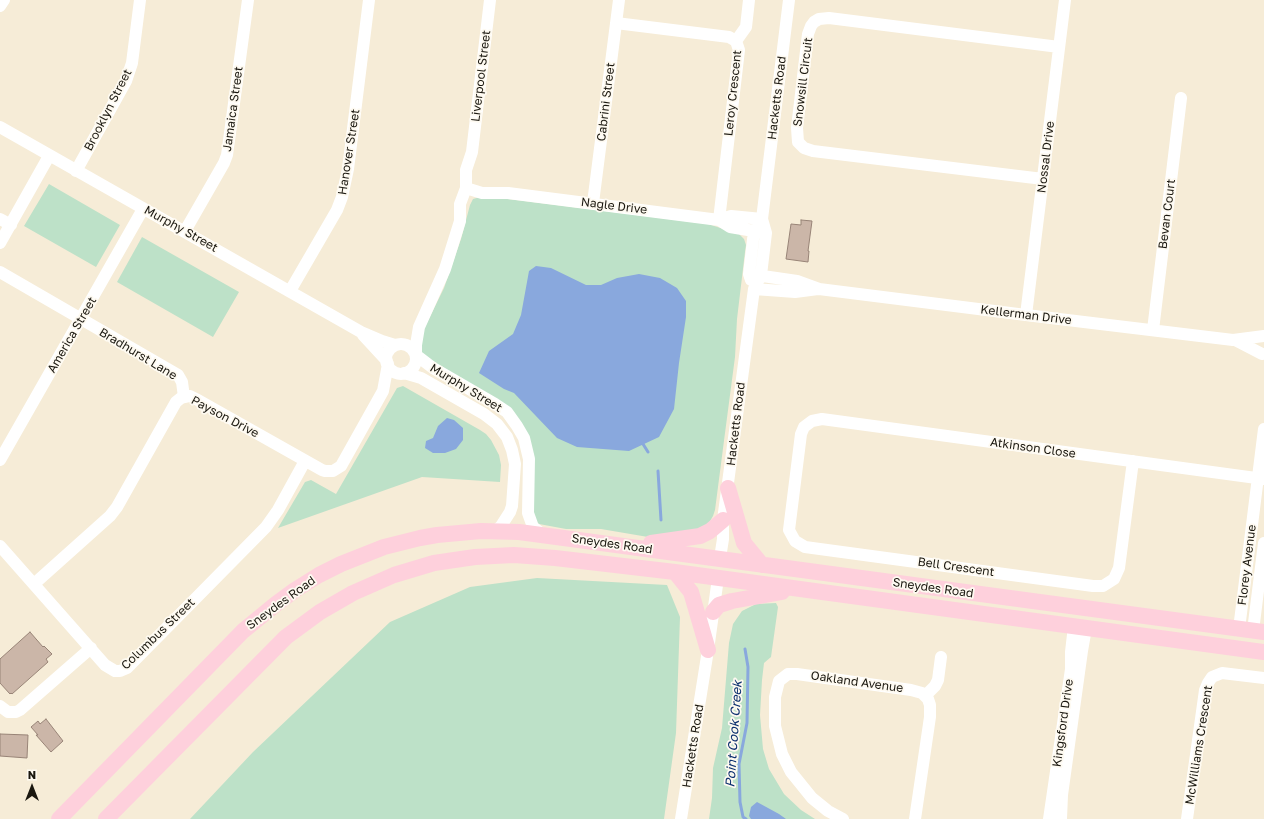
<!DOCTYPE html>
<style>
body{margin:0}
#map{position:relative;width:1264px;height:819px;overflow:hidden;background:#f6ecd7;font-family:"Golos Text",sans-serif}
canvas{display:block}
.north{position:absolute;left:12px;top:767px;width:40px;height:40px;-webkit-text-stroke:3px #fefaf1;paint-order:stroke;rotate:0deg;font-size:11px;font-weight:700;line-height:16px;text-align:center;color:#1a170f}
.north::after{content:'';display:block;margin:auto;width:14px;height:18px;background:#1a170f;clip-path:polygon(50% 0,100% 100%,50% 72%,0 100%)}
</style>
<div id="map">
<canvas width="1264" height="819"></canvas>
<div class="north">N</div>
</div>
<script>
const context = document.querySelector('canvas').getContext('2d');
context.lineJoin = 'round';
function fill(path, color) { context.fillStyle = color; context.fill(path, 'evenodd'); }
const poly = rows => new Path2D(rows.map(r => 'M' + r).join(''));
function trace(path, color, width, dash) { context.strokeStyle = color; context.lineWidth = width; context.lineCap = dash ? 'butt' : 'round'; context.setLineDash(dash || []); context.stroke(path); }
function label(font, color, halo, rows, align = 'center') {
  context.font = font + ' "Golos Text",sans-serif'; context.lineWidth = 3.5; context.setLineDash([]); context.textBaseline = 'middle'; context.strokeStyle = halo; context.fillStyle = color; for (const [text, x, y, turn = 0] of rows) {
    context.save(); context.translate(x, y); context.rotate((+turn || 0) * Math.PI / 180); context.textAlign = isNaN(turn) ? turn : align; if (halo) context.strokeText(text, 0, 0); context.fillText(text, 0, 0); context.restore();
  }
}
fill(poly([
 [49,184,120,225,96,267,24,226],
 [484,196,708,224,739,234,744,239,746,245,745,252,737,319,735,357,725,433,715,510,713,516,706,528,654,538,601,529,566,529,539,524,535,521,521,426,422,356,420,337,444,288,461,239,470,205,473,199],
 [142,237,239,292,213,337,117,282],
 [403,386,480,430,486,434,491,440,499,455,501,465,500,482,422,477,278,528,305,482,311,480,336,494,397,388],
 [537,578,667,585,680,617,676,733,664,819,190,819,253,752,390,622,470,587],
 [776,603,778,607,771,657,764,663,762,680,760,715,763,749,769,769,784,794,801,810,815,819,709,819,712,798,713,768,722,728,729,643,733,624,742,611,756,604]
]), '#bde1c8');
fill(poly([
 [536,266,551,268,586,285,601,285,617,278,639,274,660,278,677,288,686,301,686,317,679,363,674,409,659,437,629,451,577,447,557,438,514,393,504,389,479,373,489,351,513,334,521,315,529,271],
 [447,418,454,420,463,428,463,440,456,449,445,453,433,453,425,448,426,441,433,438,438,426],
 [757,802,779,814,786,819,751,819,749,816,751,807]
]), '#89a8dd');
trace(poly([
 [643,444,648,452],
 [658,471,661,520],
 [745,649,748,667,747,723,739,764,740,802,743,817,746,819]
]), '#89a8dd', 3);
const building = poly([
 [801,220,812,221,808,251,809,251,808,262,786,259,791,224,801,225,801,220],
 [30,632,43,647,44,646,52,654,46,659,48,662,12,694,11,693,10,694,0,683,0,659,30,632],
 [46,719,63,741,51,752,36,735,38,735,31,727,38,721,40,724,46,719],
 [0,734,28,735,27,758,0,756,0,734]
]);
fill(building, '#cbb6a8');
trace(building, '#988477', 1);
trace(poly([
 [0,6,4,0],
 [616,23,729,37,736,41,739,50,719,220],
 [736,41,746,27,749,0],
 [0,127,361,332,382,341,395,345],
 [76,171,126,81,132,63,140,0],
 [1043,179,813,151,804,148,798,142,797,128,808,34,811,26,814,22,819,19,829,18,1059,47],
 [466,188,482,193,508,193,719,220,730,227,766,233],
 [593,203,619,0],
 [0,219,11,225],
 [719,220,731,216,762,219],
 [185,231,224,163,227,155,248,0],
 [0,243,49,156],
 [0,272,178,375,182,382,184,397],
 [749,274,797,281,819,289,1026,315,1233,340,1264,336],
 [751,280,749,274,754,231,758,225],
 [754,289,795,292,818,289],
 [290,291,337,210,342,197,348,169,369,0],
 [1026,315,1065,0],
 [1153,330,1181,98],
 [363,335,387,361],
 [1235,340,1262,354],
 '386 359a15 15 0 1 1 30 0a15 15 0 1 1-30 0Z',
 [416,354,416,345,419,327,445,269,460,221,460,204,466,188,466,170,472,152,490,0],
 [416,355,433,368,495,404,507,412,517,426,524,438,529,459,528,513,533,527,542,534],
 [404,373,421,378,484,414,497,424,507,437,512,450,515,464,512,506,510,512,501,526,495,531],
 [0,460,143,209],
 [1133,461,1119,568,1114,579,1103,586,1093,586,805,547,795,541,789,530,801,434,804,427,812,421,822,419,1264,479],
 [0,546,105,665,115,671,120,671,127,668,266,527,278,510,305,461],
 [720,558,723,539,723,520,754,289,761,275,766,233,762,219,789,0],
 [34,584,110,516,117,507,176,402,181,398,190,396,196,399,322,470,325,471,333,471,341,466,383,391,388,364],
 [1239,629,1264,429],
 [1253,631,1264,543],
 [925,696,935,686,938,680,941,657],
 [0,706,8,712,16,712,20,710,91,648],
 [681,819,708,650,718,578],
 [843,819,828,811,812,798,791,772,782,754,775,726,775,697,779,681,788,674,797,674,911,690,922,693,928,699,930,705,930,717,915,819],
 [1049,819,1071,669,1071,652,1074,626],
 [1061,819,1062,795,1082,651,1086,628],
 [1187,819,1205,690,1208,683,1212,677,1222,673,1264,678]
]), '#fff', 12);
trace(poly([
 [728,488,744,543,762,565],
 [651,543,700,536,710,531,723,520],
 [675,572,691,592,708,650],
 [713,612,719,605,732,601,782,592],
 [59,819,243,631,276,604,295,590,319,575,341,564,384,547,420,538,437,535,481,531,519,532,1264,632],
 [106,819,286,637,320,612,353,593,394,575,434,563,475,557,514,555,555,558,675,572,1264,652]
]), '#fed0dc', 16);
label('12px', '#1a170f', '#fefaf1', [
 ["Liverpool Street",481,76,-83],
 ["Snowsill Circuit",803,82,-83],
 ["Leroy Crescent",733,93,-84],
 ["Hacketts Road",777,98,-83],
 ["Cabrini Street",606,102,-83],
 ["Jamaica Street",233,109,-82],
 ["Brooklyn Street",108,110,-63],
 ["Hanover Street",349,152,-81],
 ["Nossal Drive",1046,157,-83],
 ["Nagle Drive",614,206,7],
 ["Bevan Court",1167,214,-83],
 ["Murphy Street",181,229,29],
 ["Kellerman Drive",1026,315,7],
 ["America Street",72,335,-60],
 ["Bradhurst Lane",138,354,31],
 ["Murphy Street",466,388,31],
 ["Payson Drive",225,417,28],
 ["Hacketts Road",736,424,-83],
 ["Atkinson Close",1033,448,8],
 ["Sneydes Road",612,544,8],
 ["Florey Avenue",1247,565,-83],
 ["Bell Crescent",956,567,8],
 ["Sneydes Road",933,588,8],
 ["Sneydes Road",281,603,-36],
 ["Columbus Street",158,634,-44],
 ["Oakland Avenue",857,682,8],
 ["Kingsford Drive",1063,723,-82],
 ["McWilliams Crescent",1199,745,-81],
 ["Hacketts Road",693,746,-81]
]);
label('italic 13px', '#0d316f', '#fefaf1', [
 ["Point Cook Creek",734,734,-86]
]);
</script>
